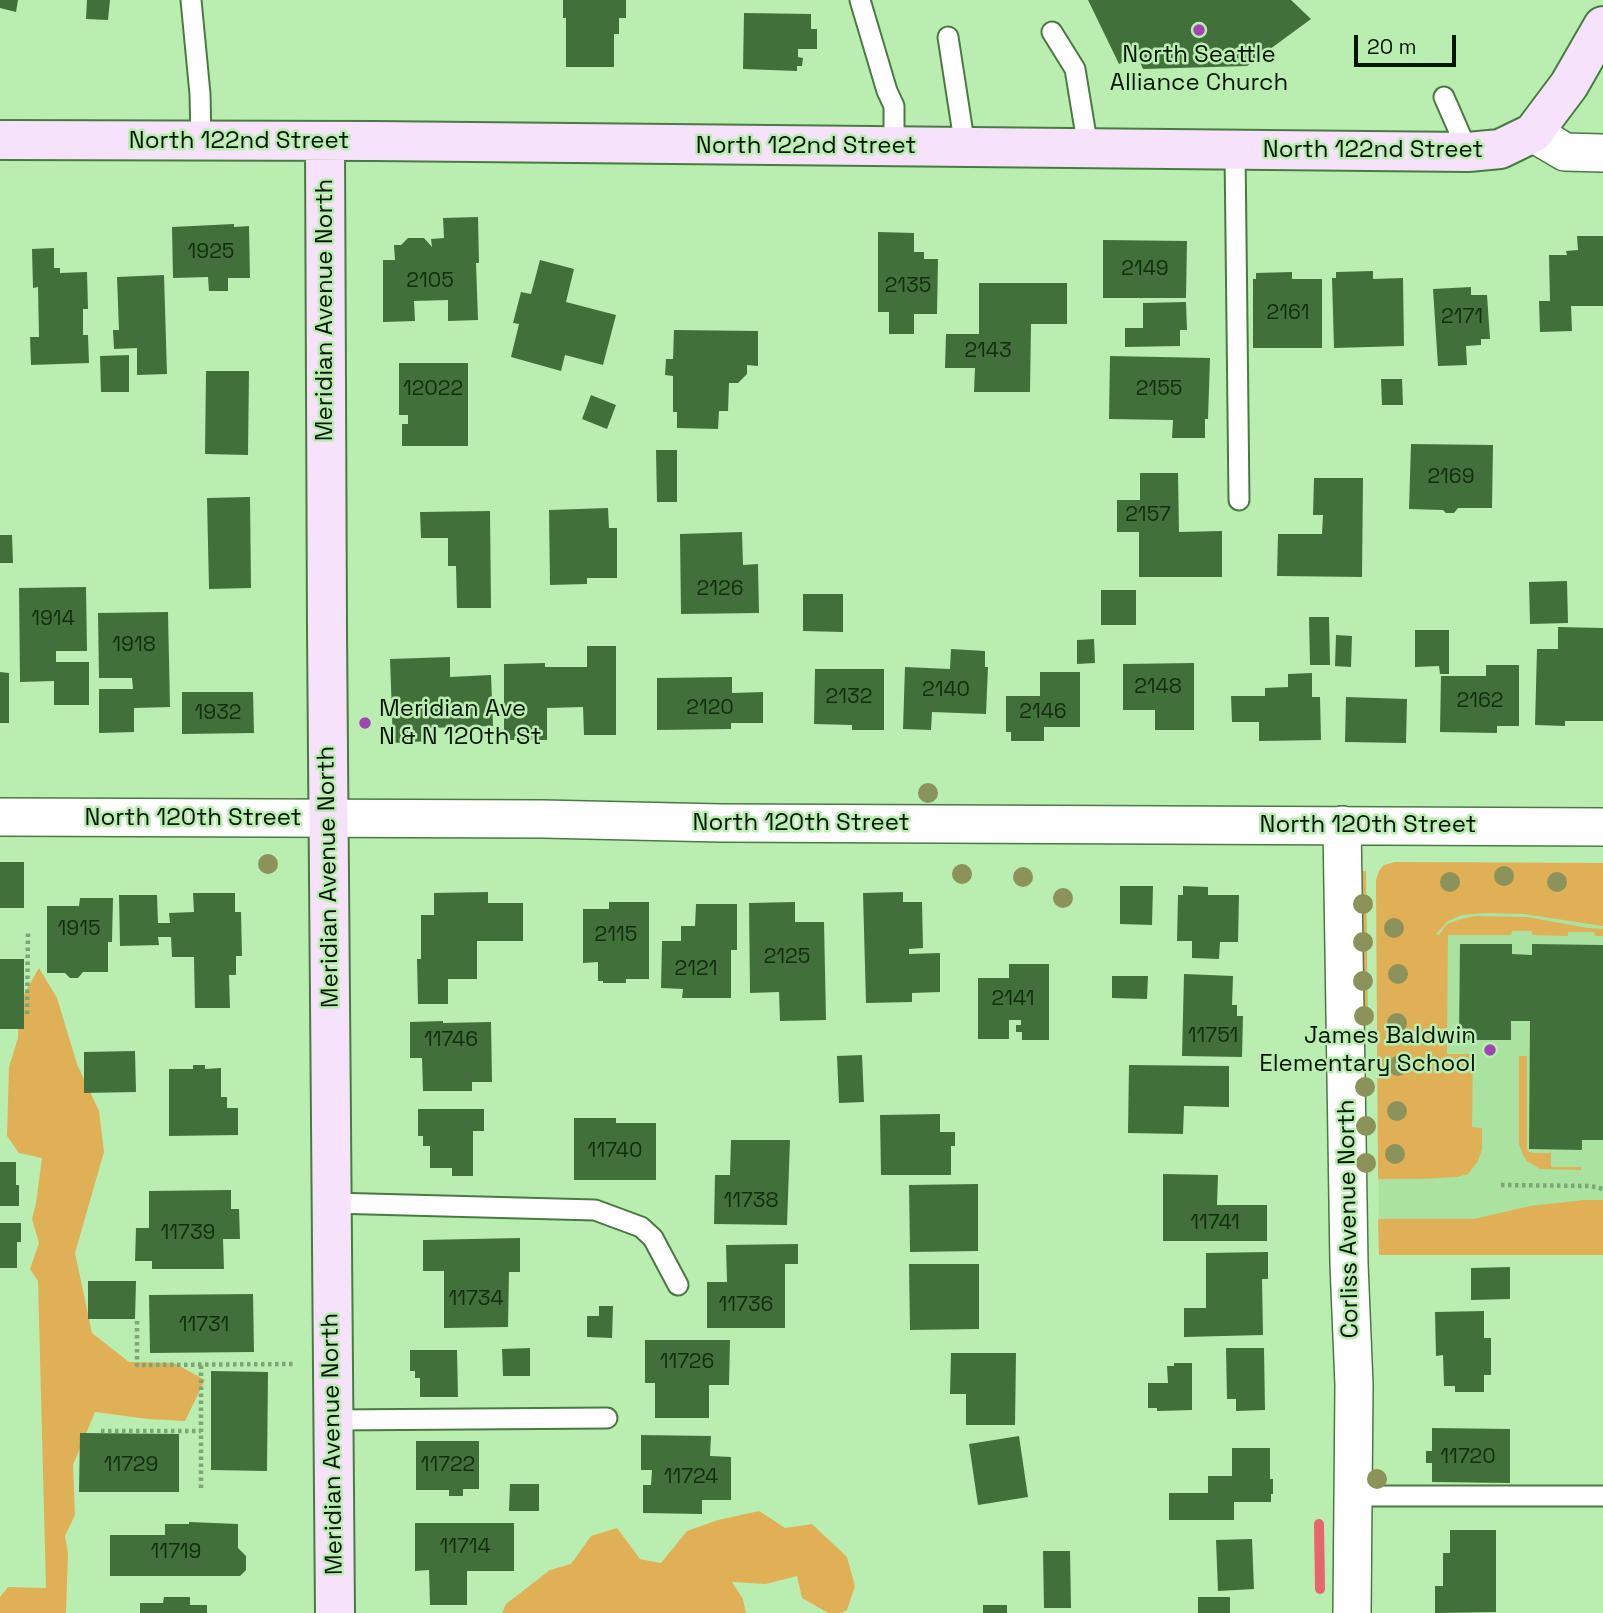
<!DOCTYPE html>
<style>
body{margin:0}
#map{position:relative;width:1603px;height:1613px;overflow:hidden;background:#baeeb1;font-family:"Space Grotesk",sans-serif}
canvas{display:block}
.scale{position:absolute;left:1354px;top:35px;width:102px;height:32px;box-sizing:border-box;border:4px solid #041602;border-top:0;padding-left:9px;font-size:21px;line-height:24px;white-space:nowrap;color:#041602;-webkit-text-stroke:5px #baeeb1;paint-order:stroke}
</style>
<div id="map">
<canvas width="1603" height="1613"></canvas>
<div class="scale">20 m</div>
</div>
<script>
const context = document.querySelector('canvas').getContext('2d');
context.lineJoin = 'round';
function fill(path, color) { context.fillStyle = color; context.fill(path, 'evenodd'); }
const poly = rows => new Path2D(rows.map(r => 'M' + r).join(''));
function trace(path, color, width, dash) { context.strokeStyle = color; context.lineWidth = width; context.lineCap = dash ? 'butt' : 'round'; context.setLineDash(dash || []); context.stroke(path); }
function label(font, color, halo, rows, align = 'center') {
  context.font = font + ' "Space Grotesk",sans-serif'; context.lineWidth = 5; context.setLineDash([]); context.textBaseline = 'middle'; context.strokeStyle = halo; context.fillStyle = color; for (const [text, x, y, turn = 0] of rows) {
    context.save(); context.translate(x, y); context.rotate((+turn || 0) * Math.PI / 180); context.textAlign = isNaN(turn) ? turn : align; if (halo) context.strokeText(text, 0, 0); context.fillText(text, 0, 0); context.restore();
  }
}
fill(poly([
 [1395,862,1603,863,1603,1255,1379,1255,1376,880,1379,871,1384,865]
]), '#aae2a0');
fill(poly([
 [1395,862,1603,863,1603,926,1524,914,1485,913,1462,915,1448,921,1436,934,1439,935,1447,924,1461,919,1475,916,1527,917,1588,928,1603,929,1603,936,1595,936,1594,932,1568,932,1568,936,1532,935,1532,931,1512,931,1511,935,1448,935,1447,1054,1473,1054,1472,1127,1482,1128,1482,1149,1478,1161,1468,1174,1457,1177,1421,1179,1378,1179,1376,880,1379,871,1384,865],
 [1358,871,1366,871,1368,1020,1360,1034],
 [39,968,57,998,77,1064,99,1111,104,1152,75,1253,92,1333,129,1362,174,1363,205,1380,185,1421,148,1419,95,1412,73,1465,75,1515,65,1536,68,1553,66,1613,0,1613,0,1597,8,1587,46,1588,38,1281,30,1269,39,1243,32,1219,36,1203,42,1158,19,1153,7,1136,9,1067,18,1038,19,1003],
 [1519,1056,1527,1056,1527,1149,1529,1152,1536,1153,1551,1153,1551,1167,1581,1167,1581,1170,1540,1169,1527,1161,1523,1155,1519,1144],
 [1584,1200,1603,1200,1603,1255,1379,1255,1378,1219,1474,1219,1530,1206],
 [759,1511,785,1528,812,1524,847,1557,855,1586,847,1610,841,1613,828,1613,802,1598,797,1576,766,1584,732,1582,743,1599,746,1613,502,1613,506,1604,550,1570,571,1564,591,1536,617,1528,640,1559,661,1563,687,1531,718,1520]
]), '#e0b056');
trace(poly([
 [1319,1524,1320,1589]
]), '#e86569', 10);
fill(poly([
 [0,0,18,0,16,12,0,8],
 [87,0,110,0,108,20,86,19],
 [563,0,626,0,626,18,619,18,619,34,614,34,614,67,566,67,566,18,563,18],
 [1088,0,1291,0,1311,19,1247,66,1143,69,1137,55,1119,64],
 [744,13,811,14,811,29,817,29,817,49,798,49,798,57,803,58,802,66,797,66,797,71,743,69],
 [478,217,479,263,476,263,478,320,448,321,448,300,414,301,415,321,383,322,383,260,395,260,394,245,401,245,408,238,424,238,432,247,431,239,444,238,443,218],
 [234,224,234,227,249,226,250,278,228,278,228,291,209,291,208,277,173,278,172,227],
 [878,232,914,233,914,252,924,252,924,259,938,259,937,314,914,314,914,334,889,334,889,312,878,312],
 [1577,236,1603,236,1603,306,1571,306,1572,331,1540,332,1539,301,1550,301,1549,255,1567,255,1566,251,1578,250],
 [1103,240,1187,241,1186,298,1103,298],
 [54,248,54,268,60,268,60,273,87,272,88,309,83,309,83,335,88,335,89,363,31,365,30,337,39,337,38,287,33,288,32,249],
 [540,260,574,269,566,302,616,315,603,365,565,355,561,371,511,357,519,324,513,323,521,292,531,294],
 [1373,271,1373,279,1403,278,1404,346,1334,348,1332,278,1336,278,1336,272],
 [1292,272,1292,279,1322,279,1322,348,1253,348,1253,279,1256,279,1256,273],
 [164,275,167,374,137,375,137,348,114,349,113,330,119,330,117,277],
 [979,283,1067,283,1067,324,1031,324,1030,392,974,392,975,368,945,368,946,334,979,334],
 [1471,287,1471,295,1487,295,1490,339,1481,339,1481,345,1466,346,1467,365,1438,366,1433,289],
 [1186,302,1187,330,1180,330,1180,346,1125,347,1125,328,1143,328,1143,303],
 [674,330,758,331,758,366,747,365,747,374,738,383,729,383,728,411,719,411,718,429,677,428,677,412,673,412,673,376,665,375,666,359,673,359],
 [129,355,129,392,101,392,100,356],
 [1110,356,1210,358,1208,419,1205,419,1205,438,1172,438,1173,420,1109,419],
 [399,363,468,363,468,446,402,446,402,424,408,424,408,415,399,415],
 [206,371,249,371,248,455,205,454],
 [1381,379,1402,379,1403,405,1382,405],
 [591,395,616,405,607,429,582,419],
 [1411,444,1493,445,1492,508,1458,508,1454,513,1446,513,1443,510,1409,509],
 [656,450,677,450,677,502,657,502],
 [1140,473,1178,473,1179,532,1222,531,1222,577,1139,577,1139,532,1117,532,1117,500,1140,500],
 [1314,478,1363,478,1362,577,1277,576,1278,534,1322,534,1323,515,1313,515],
 [250,497,251,588,209,589,207,498],
 [608,508,609,528,617,528,617,578,587,578,587,584,550,585,549,510],
 [490,511,491,608,457,608,456,566,448,566,448,538,421,538,420,512],
 [742,532,743,565,758,564,759,613,681,614,680,534],
 [0,535,12,535,13,563,0,563],
 [1567,581,1568,623,1530,624,1529,582],
 [86,587,87,651,56,651,56,662,89,662,89,705,54,705,54,681,20,682,19,588],
 [1101,590,1136,590,1136,625,1101,625],
 [803,594,843,594,843,632,803,631],
 [168,612,170,707,134,708,134,732,99,733,99,689,133,689,132,678,99,678,98,613],
 [1309,617,1329,617,1330,665,1310,665],
 [1558,627,1603,628,1603,721,1565,721,1565,726,1535,725,1537,649,1558,649],
 [1415,630,1449,630,1449,674,1440,674,1439,666,1415,667],
 [1336,635,1352,636,1351,667,1335,666],
 [1094,639,1095,663,1077,664,1077,640],
 [587,646,616,646,616,735,584,735,583,707,547,708,547,740,504,740,504,664,545,663,545,667,587,667],
 [951,649,985,651,985,667,988,667,986,714,932,712,931,730,903,729,905,667,950,669],
 [450,657,450,677,491,675,493,726,429,728,430,741,393,743,390,659],
 [1194,663,1194,730,1155,730,1155,710,1123,710,1123,664],
 [1486,665,1519,665,1519,726,1497,726,1497,733,1440,732,1441,676,1486,676],
 [815,669,884,669,884,730,852,730,852,725,814,724],
 [0,672,9,673,9,723,0,723],
 [1040,672,1080,672,1080,727,1044,727,1044,741,1011,741,1011,732,1006,732,1006,696,1040,696],
 [1312,673,1312,697,1320,697,1321,740,1259,741,1259,722,1232,722,1231,696,1265,696,1265,688,1288,687,1288,674],
 [732,677,732,693,763,692,763,723,731,723,731,729,657,730,657,678],
 [182,692,253,692,254,733,182,734],
 [1346,697,1407,699,1406,743,1345,742],
 [0,862,24,862,24,908,0,908],
 [1120,886,1153,886,1152,925,1120,924],
 [1183,886,1208,887,1208,895,1239,895,1238,942,1220,942,1219,959,1192,958,1192,941,1177,941,1178,895,1183,895],
 [488,892,488,903,523,903,523,941,477,941,477,979,448,979,448,1004,418,1004,417,959,421,959,421,915,434,915,434,893],
 [903,892,903,902,922,902,923,948,909,949,909,954,940,953,940,992,912,993,912,1002,866,1003,863,893],
 [193,893,235,893,235,912,241,912,242,956,236,956,236,975,229,975,230,1008,195,1008,194,957,172,957,171,937,158,937,159,945,120,946,119,895,157,895,158,923,170,923,169,913,194,912],
 [80,898,113,898,112,942,108,942,108,972,83,972,78,978,70,978,65,973,47,973,47,906,79,906],
 [609,902,649,902,649,979,626,979,626,983,603,983,603,981,598,981,598,962,583,963,583,909,609,909],
 [795,902,795,922,824,922,826,1020,780,1021,779,992,750,993,749,903],
 [696,904,737,904,737,950,731,950,731,998,682,998,683,989,661,988,662,941,681,941,681,926,695,926],
 [1460,944,1512,944,1512,954,1532,955,1532,944,1603,945,1603,1140,1582,1140,1582,1150,1529,1149,1530,1021,1511,1021,1511,1040,1459,1040],
 [0,959,24,959,24,1029,0,1029],
 [1009,964,1049,964,1049,1040,1022,1040,1022,1032,1016,1032,1016,1025,1021,1025,1021,1020,1009,1020,1009,1039,978,1039,978,978,1009,978],
 [1184,974,1233,976,1232,1005,1237,1005,1237,1016,1243,1016,1242,1057,1182,1056],
 [1112,976,1148,976,1147,999,1112,998],
 [443,1021,443,1023,491,1022,492,1082,472,1082,472,1091,423,1091,422,1058,410,1058,410,1022],
 [135,1051,136,1092,84,1093,84,1052],
 [862,1055,864,1102,839,1103,837,1056],
 [193,1065,205,1065,205,1069,221,1068,221,1097,227,1097,227,1108,238,1108,238,1135,169,1136,169,1069,193,1069],
 [1129,1065,1229,1066,1229,1107,1184,1106,1183,1134,1128,1133],
 [418,1109,484,1109,484,1131,473,1131,473,1176,452,1176,452,1168,430,1168,430,1146,423,1146,423,1136,418,1136],
 [940,1114,940,1132,955,1132,955,1146,951,1146,951,1175,881,1175,880,1115],
 [574,1118,616,1118,616,1123,656,1123,656,1180,574,1180],
 [731,1140,790,1140,787,1225,714,1224,715,1175,730,1175],
 [0,1162,16,1162,16,1185,19,1185,19,1206,0,1206],
 [1163,1174,1218,1175,1217,1205,1267,1205,1267,1241,1163,1241],
 [978,1184,978,1251,910,1252,909,1185],
 [231,1190,231,1209,239,1209,240,1239,223,1239,224,1269,152,1269,152,1261,135,1261,136,1228,149,1228,149,1191],
 [0,1223,21,1223,21,1242,17,1242,17,1268,0,1268],
 [520,1238,520,1272,509,1272,508,1327,444,1328,444,1271,423,1271,423,1240],
 [798,1244,798,1264,785,1264,785,1328,707,1328,707,1282,727,1282,726,1245],
 [1268,1252,1268,1279,1262,1279,1263,1335,1184,1337,1184,1308,1206,1308,1206,1253],
 [909,1264,979,1264,979,1329,910,1330],
 [1510,1267,1510,1299,1471,1300,1471,1268],
 [88,1281,136,1281,135,1319,88,1319],
 [253,1294,254,1352,150,1353,149,1295],
 [599,1306,613,1306,612,1338,587,1337,587,1316,599,1316],
 [1484,1311,1484,1338,1491,1338,1491,1375,1484,1375,1484,1392,1455,1392,1455,1386,1444,1386,1443,1355,1436,1356,1435,1312],
 [645,1340,730,1340,729,1385,709,1385,709,1418,655,1418,655,1383,645,1383],
 [530,1348,530,1376,503,1376,502,1349],
 [1226,1348,1264,1348,1265,1410,1236,1411,1236,1399,1227,1399],
 [410,1350,457,1350,458,1397,420,1397,420,1378,415,1378,415,1371,410,1371],
 [951,1353,1016,1353,1015,1425,966,1425,966,1394,950,1394],
 [1174,1363,1192,1363,1192,1410,1157,1411,1157,1408,1148,1408,1148,1383,1168,1383,1167,1366,1174,1366],
 [211,1371,268,1372,267,1471,211,1470],
 [1432,1428,1510,1429,1510,1483,1432,1482,1432,1463,1426,1463,1426,1451,1432,1451],
 [80,1433,179,1434,179,1492,79,1492],
 [641,1435,711,1436,710,1456,731,1457,731,1500,702,1500,702,1514,643,1513,643,1485,651,1485,652,1470,641,1470],
 [1019,1436,1028,1497,978,1505,969,1444],
 [416,1441,479,1441,479,1489,463,1489,463,1496,449,1496,449,1490,416,1490],
 [1232,1448,1270,1448,1270,1479,1273,1479,1273,1494,1271,1494,1271,1502,1234,1502,1234,1520,1169,1520,1169,1493,1208,1493,1208,1476,1232,1476],
 [510,1484,539,1484,539,1511,509,1511],
 [189,1522,238,1524,238,1548,246,1556,246,1570,240,1576,110,1576,110,1535,165,1535,165,1524,189,1524],
 [415,1523,514,1523,514,1571,467,1571,467,1605,430,1605,429,1570,415,1571],
 [1450,1530,1496,1530,1496,1612,1435,1613,1435,1586,1443,1586,1443,1553,1450,1553],
 [1252,1539,1254,1589,1218,1591,1216,1540],
 [1043,1551,1070,1551,1071,1608,1044,1608],
 [164,1597,190,1597,190,1605,207,1605,207,1613,140,1613,140,1603,163,1603],
 [1198,1597,1230,1597,1230,1613,1198,1613],
 [983,1605,1007,1605,1007,1613,983,1613]
]), '#42703a');
const lane = poly([
 [191,0,200,94,201,141],
 [860,0,887,91,894,106,894,146],
 [1052,32,1075,69,1088,148],
 [948,37,965,147],
 [1444,97,1468,152],
 [1235,150,1239,500],
 [331,1203,595,1210,641,1227,653,1238,678,1285],
 [333,1420,607,1418],
 [1353,1496,1603,1496]
]);
const street = poly([
 [1533,133,1565,152,1603,153],
 [0,817,543,819,721,823,1603,827],
 [1342,825,1349,1264,1354,1385,1352,1613]
]);
const secondary = poly([
 [0,140,373,141,1468,152,1500,149,1533,133,1569,85,1603,26],
 [325,142,327,630,335,1613]
]);
trace(lane, '#4a7942', 23);
trace(street, '#4a7942', 40);
trace(secondary, '#4a7942', 42);
trace(poly([
 [27,1014,28,932],
 [1501,1185,1591,1186,1603,1189],
 [137,1321,137,1365,296,1364],
 [101,1431,201,1431],
 [201,1488,201,1365]
]), '#7da576', 4.5, [3.5, 3.5]);
trace(lane, '#fff', 19);
trace(street, '#fff', 37);
trace(secondary, '#f7e2fb', 38);
context.fillStyle = '#8b935a';
for (const [x, y] of [
 [928,793],
 [268,864],
 [962,874],
 [1504,876],
 [1023,877],
 [1450,882],
 [1557,882],
 [1063,898],
 [1363,904],
 [1394,928],
 [1363,942],
 [1398,974],
 [1363,981],
 [1364,1016],
 [1397,1023],
 [1398,1066],
 [1365,1087],
 [1397,1111],
 [1366,1126],
 [1395,1154],
 [1366,1163],
 [1377,1479]
]) { context.beginPath(); context.arc(x, y, 10, 0, 2 * Math.PI); context.fill(); }
for (const [x, y, r, color] of [
 [1199,30,7,"#9f46b1"],
 [365,723,7,"#9f46b1"],
 [1490,1050,7,"#9f46b1"]
]) { const dot = new Path2D(); dot.arc(x, y, r, 0, 2 * Math.PI); context.fillStyle = color; context.fill(dot); trace(dot, '#baeeb1', 2.5); }
label('21px', '#142c10', null, [
 ["1925",211,252],
 ["2149",1145,269],
 ["2105",430,281],
 ["2135",908,286],
 ["2161",1288,313],
 ["2171",1462,317],
 ["2143",988,351],
 ["12022",433,389],
 ["2155",1159,389],
 ["2169",1451,477],
 ["2157",1148,515],
 ["2126",720,589],
 ["1914",53,619],
 ["1918",134,645],
 ["2148",1158,687],
 ["2140",946,690],
 ["2132",849,697],
 ["2162",1480,701],
 ["2120",710,708],
 ["2146",1043,712],
 ["1932",218,713],
 ["1915",79,929],
 ["2115",616,935],
 ["2125",787,957],
 ["2121",696,969],
 ["2141",1013,999],
 ["11751",1213,1036],
 ["11746",451,1040],
 ["11740",615,1151],
 ["11738",751,1201],
 ["11741",1215,1223],
 ["11739",188,1233],
 ["11734",476,1299],
 ["11736",746,1305],
 ["11731",204,1325],
 ["11726",687,1362],
 ["11720",1468,1457],
 ["11729",131,1465],
 ["11722",448,1465],
 ["11724",691,1477],
 ["11714",465,1547],
 ["11719",176,1552]
]);
label('24px', '#041602', '#baeeb1', [
 ["North Seattle",1199,55],
 ["Alliance Church",1199,83],
 ["Meridian Ave",379,709,"left"],
 ["N & N 120th St",379,737,"left"],
 ["James Baldwin",1476,1036,"right"],
 ["Elementary School",1476,1064,"right"]
]);
label('24px', '#041602', '#baeeb1', [
 ["North 122nd Street",239,141],
 ["North 122nd Street",806,146],
 ["North 122nd Street",1373,150],
 ["Meridian Avenue North",325,310,-90],
 ["North 120th Street",193,818],
 ["North 120th Street",801,823],
 ["North 120th Street",1368,825],
 ["Meridian Avenue North",329,877,-91],
 ["Corliss Avenue North",1349,1219,-91],
 ["Meridian Avenue North",333,1444,-91]
]);
</script>
